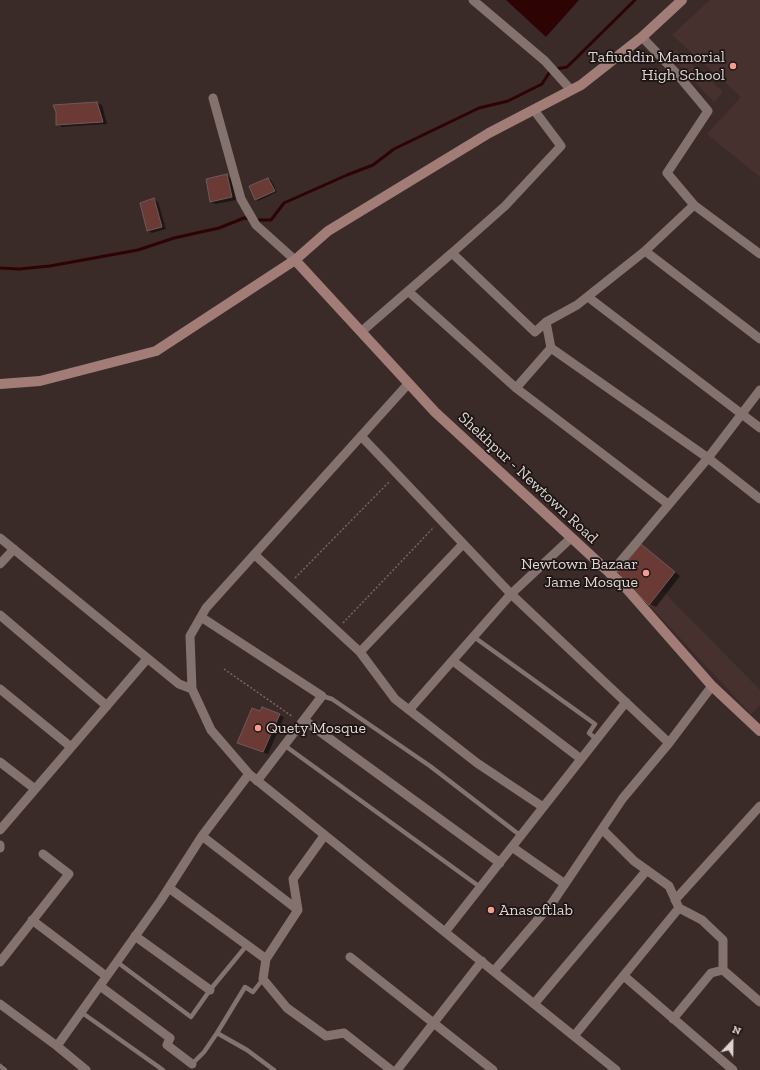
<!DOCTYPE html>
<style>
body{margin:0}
#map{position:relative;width:760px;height:1070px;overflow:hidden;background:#3a2b29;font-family:"Zilla Slab",serif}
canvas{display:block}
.north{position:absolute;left:712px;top:1022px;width:40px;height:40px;-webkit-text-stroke:3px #1c1514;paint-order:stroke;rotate:22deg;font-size:11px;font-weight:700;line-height:16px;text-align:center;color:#ded4d2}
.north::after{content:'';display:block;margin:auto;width:14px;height:18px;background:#ded4d2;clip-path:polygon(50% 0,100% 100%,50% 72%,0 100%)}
</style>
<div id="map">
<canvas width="760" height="1070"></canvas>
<div class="north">N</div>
</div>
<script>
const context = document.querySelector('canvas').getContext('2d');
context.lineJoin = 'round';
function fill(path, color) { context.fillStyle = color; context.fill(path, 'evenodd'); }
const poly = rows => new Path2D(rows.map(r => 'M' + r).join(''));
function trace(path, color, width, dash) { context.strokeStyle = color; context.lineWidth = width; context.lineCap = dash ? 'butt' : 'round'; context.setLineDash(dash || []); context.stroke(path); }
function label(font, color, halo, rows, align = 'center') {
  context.font = font + ' "Zilla Slab",serif'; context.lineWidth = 3.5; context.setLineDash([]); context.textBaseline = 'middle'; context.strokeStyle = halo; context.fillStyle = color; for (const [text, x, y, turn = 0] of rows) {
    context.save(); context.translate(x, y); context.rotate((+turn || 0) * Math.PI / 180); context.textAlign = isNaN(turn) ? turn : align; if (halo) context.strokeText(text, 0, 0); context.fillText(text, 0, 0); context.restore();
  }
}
fill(poly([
 [710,0,760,0,760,177,707,134,741,97,672,35],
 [675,49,723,92,714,102,671,57],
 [661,589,760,690,760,705,751,714,649,605]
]), '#47312e');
fill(poly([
 [506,0,579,0,546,37]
]), '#2e0303');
fill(poly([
 [97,103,102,105,107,124,62,127,57,124],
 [226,175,231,178,236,200,216,204,211,202],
 [268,179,271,180,277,192,258,201,256,199,250,187],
 [154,200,158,202,166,229,152,233,147,230],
 [641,545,680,576,656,607,650,604],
 [261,712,279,715,284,717,268,754,242,745]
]), '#0007');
trace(poly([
 [256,220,271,220,284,203,347,175,373,165,394,149,479,108,508,101,542,84,551,70,567,67,635,0],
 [0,268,19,269,50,266,138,250,174,238,219,228,244,218,250,219]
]), '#2e0303', 3);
const building = poly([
 [97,102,103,122,56,125,56,112,53,105,97,102],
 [227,174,232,197,210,202,206,179,227,174],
 [268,178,275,191,255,200,249,186,268,178],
 [154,198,162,227,147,231,140,203,154,198],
 [641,544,675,572,649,605,617,574,641,544],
 [262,707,280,714,263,752,237,743,252,708,260,711,262,707]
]);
fill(building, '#6c3a35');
trace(building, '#6c5b59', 1);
trace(poly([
 [295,578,390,481],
 [343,623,434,527],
 [224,669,293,717]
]), '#746664', 1.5, [2, 2]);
trace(poly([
 [474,637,595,724,589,733,596,739],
 [322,696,332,699,430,766,521,836],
 [284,745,480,887],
 [117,962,191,1017,210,990,247,945],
 [81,1012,163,1070],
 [217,1033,245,987,253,992,263,979],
 [192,1064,204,1052,217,1033,247,1050,274,1070],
 [0,1066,5,1070]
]), '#84726f', 4.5);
trace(poly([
 [473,0,545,61,571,90],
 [642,37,677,74,708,111,667,173,694,205,760,254],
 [213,98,241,199,256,225,295,260],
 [534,110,561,146,505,206,452,253,535,332,546,322],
 [694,205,645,251,760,339],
 [645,251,577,305,546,322,551,348,516,388,668,504],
 [408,291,516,388],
 [588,297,760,428],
 [361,332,452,253],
 [551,348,708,458,760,499],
 [361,436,511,594,571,538],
 [0,538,179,684,192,689,190,636,206,608,408,384],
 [255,555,360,652,395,699,477,763,543,807],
 [0,564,14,549],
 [610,574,708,458,760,390],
 [0,615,107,706],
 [201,617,322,696,257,781],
 [360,652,463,544],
 [453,661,581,759],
 [0,689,71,747],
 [192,689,211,730,249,774,616,1070],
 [409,710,511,594,669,743,712,686],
 [304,720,500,863],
 [0,762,35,789],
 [0,830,147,659],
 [202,836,298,910],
 [324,836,293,879,298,910,266,959,263,979,287,1008,326,1036,344,1033,391,1070],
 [0,845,0,848],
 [512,847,565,884],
 [169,888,266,959],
 [675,900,760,806],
 [679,908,702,920,723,940,723,970,760,1002],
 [32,920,106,976],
 [445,932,626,702],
 [135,936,210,990],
 [350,957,493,1070],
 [0,962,69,874,43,854],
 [494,971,552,903,602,829],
 [624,976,733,1070],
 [100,986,170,1038,167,1045,192,1064],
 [0,1004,57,1046,161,900,202,836,249,774],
 [534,1004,647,870],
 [673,1019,711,973,723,970],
 [574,1036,679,908,669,886,634,861,602,829,623,798,669,743],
 [57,1046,86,1070],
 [397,1070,482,961]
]), '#84726f', 9);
trace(poly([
 [295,260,435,412,625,587,712,686,760,731],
 [0,384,40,381,156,351,295,260,328,231,489,133,581,85,642,37,682,0]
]), '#a27d78', 10);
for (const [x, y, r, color] of [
 [733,66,4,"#f59c91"],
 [646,573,4,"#f59c91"],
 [258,728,4,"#f59c91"],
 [491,910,4,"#f59c91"]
]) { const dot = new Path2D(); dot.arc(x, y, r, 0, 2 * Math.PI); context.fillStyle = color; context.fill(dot); trace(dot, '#1c1514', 1.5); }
label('16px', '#ded4d2', '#1c1514', [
 ["Tafiuddin Mamorial",725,57],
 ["High School",725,75],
 ["Newtown Bazaar",638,564],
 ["Jame Mosque",638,582],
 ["Quety Mosque",266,728,"left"],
 ["Anasoftlab",499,910,"left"]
], 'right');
label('16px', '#ded4d2', '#1c1514', [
 ["Shekhpur - Newtown Road",528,478,43]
]);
</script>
